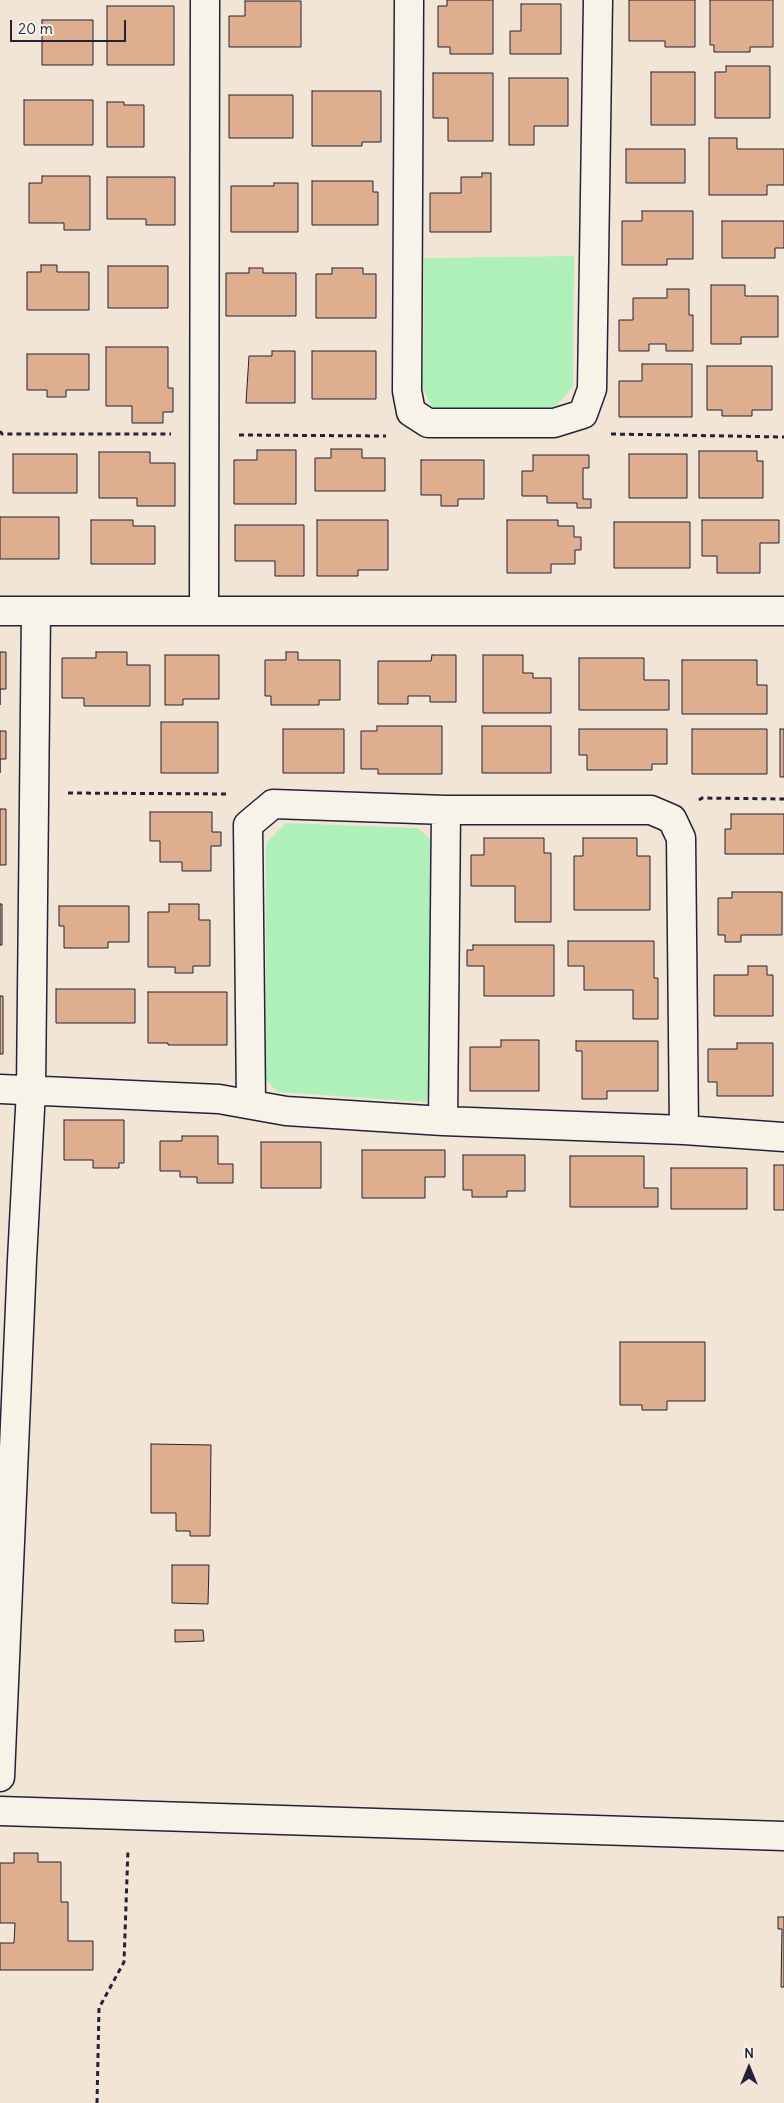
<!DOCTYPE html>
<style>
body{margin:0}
#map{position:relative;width:784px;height:2103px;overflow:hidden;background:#f2e5d6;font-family:Delius,sans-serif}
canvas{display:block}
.north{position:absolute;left:724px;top:2043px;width:50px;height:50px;-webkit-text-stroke:4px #f7f3e8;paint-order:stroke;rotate:0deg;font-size:14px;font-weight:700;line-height:20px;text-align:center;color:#22223b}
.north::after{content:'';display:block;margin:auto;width:18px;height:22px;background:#22223b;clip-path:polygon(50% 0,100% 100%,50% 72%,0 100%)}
.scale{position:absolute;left:10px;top:20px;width:116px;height:22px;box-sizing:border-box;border:2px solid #22223b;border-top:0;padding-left:6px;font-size:15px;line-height:18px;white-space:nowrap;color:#22223b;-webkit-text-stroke:4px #f7f3e8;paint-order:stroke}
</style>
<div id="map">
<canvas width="784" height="2103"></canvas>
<div class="north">N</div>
<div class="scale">20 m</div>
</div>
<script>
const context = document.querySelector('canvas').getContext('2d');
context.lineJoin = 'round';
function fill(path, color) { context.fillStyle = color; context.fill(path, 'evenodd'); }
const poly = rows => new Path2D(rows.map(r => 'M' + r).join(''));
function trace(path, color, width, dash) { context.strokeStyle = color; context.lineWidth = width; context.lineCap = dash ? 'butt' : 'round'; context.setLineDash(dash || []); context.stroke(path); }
fill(poly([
 [574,256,573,387,554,408,432,408,423,388,424,258],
 [286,823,418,828,434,843,434,1073,426,1102,278,1092,266,1080,266,843]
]), '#aff0b9');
const building = poly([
 [447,0,493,0,493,54,450,54,450,47,438,47,438,6,447,6,447,0],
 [629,0,695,0,695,47,665,47,665,41,629,41,629,0],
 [710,0,773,0,773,47,750,47,750,52,714,52,714,45,710,45,710,0],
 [245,1,301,1,301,47,229,47,229,16,245,16,245,1],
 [521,4,561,4,561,54,510,54,510,31,521,31,521,4],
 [107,6,174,6,174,65,107,65,107,6],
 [42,20,93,20,93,65,42,65,42,20],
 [726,66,770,66,770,118,715,118,715,72,726,72,726,66],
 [651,72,695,72,695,125,651,125,651,72],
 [433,73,493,73,493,141,448,141,448,118,433,118,433,73],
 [509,78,568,78,568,126,534,126,534,145,509,145,509,78],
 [312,91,381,91,381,142,362,142,362,146,312,146,312,91],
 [229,95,293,95,293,138,229,138,229,95],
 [24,100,93,100,93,145,24,145,24,100],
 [107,102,124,102,124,105,144,105,144,147,107,147,107,102],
 [709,138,737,138,737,149,784,149,784,185,767,185,767,195,709,195,709,138],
 [626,149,685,149,685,183,626,183,626,149],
 [482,173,491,173,491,232,430,232,430,193,461,193,461,177,482,177,482,173],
 [42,176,90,176,90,230,64,230,64,223,29,223,29,183,42,183,42,176],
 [107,177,175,177,175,225,146,225,146,219,107,219,107,177],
 [312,181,373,181,373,192,378,192,378,225,312,225,312,181],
 [274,183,298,183,298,232,231,232,231,186,274,186,274,183],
 [642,211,693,211,693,259,667,259,667,265,622,265,622,221,642,221,642,211],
 [722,221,784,221,784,248,775,248,775,258,722,258,722,221],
 [41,265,57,265,57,272,89,272,89,310,27,310,27,272,41,272,41,265],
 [108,266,168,266,168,308,108,308,108,266],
 [249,268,263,268,263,273,296,273,296,316,226,316,226,273,249,273,249,268],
 [332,268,363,268,363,274,376,274,376,318,316,318,316,274,332,274,332,268],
 [711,285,745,285,745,296,778,296,778,337,741,337,741,344,711,344,711,285],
 [667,289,689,289,689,315,693,315,693,351,666,351,666,344,649,344,649,351,619,351,619,320,633,320,633,298,667,298,667,289],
 [106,347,168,347,168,388,173,388,173,412,163,412,163,423,132,423,132,406,106,406,106,347],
 [272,351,295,351,295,403,246,403,249,356,272,356,272,351],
 [312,351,376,351,376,399,312,399,312,351],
 [27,354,89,354,89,390,66,390,66,397,47,397,47,390,27,390,27,354],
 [642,364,692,364,692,417,619,417,619,381,642,381,642,364],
 [707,366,772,366,772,410,752,410,752,416,722,416,722,410,707,410,707,366],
 [331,449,362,449,362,458,385,458,385,491,315,491,315,458,331,458,331,449],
 [257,450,296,450,296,504,234,504,234,460,257,460,257,450],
 [699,451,757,451,757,461,763,461,763,498,699,498,699,451],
 [99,452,150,452,150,463,175,463,175,506,137,506,137,498,99,498,99,452],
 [13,454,77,454,77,493,13,493,13,454],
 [629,454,687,454,687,498,629,498,629,454],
 [533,455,589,455,589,468,583,468,583,499,591,499,591,508,577,508,577,503,547,503,547,496,522,496,522,471,533,471,533,455],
 [421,460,484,460,484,499,458,499,458,506,441,506,441,495,421,495,421,460],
 [0,517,59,517,59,559,0,559,0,517],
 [91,520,133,520,133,526,155,526,155,564,91,564,91,520],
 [317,520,388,520,388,570,358,570,358,576,317,576,317,520],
 [507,520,558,520,558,526,574,526,574,537,581,537,581,550,575,550,575,564,551,564,551,573,507,573,507,520],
 [702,520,779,520,779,543,760,543,760,573,717,573,717,556,702,556,702,520],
 [614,522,690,522,690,568,614,568,614,522],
 [235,525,304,525,304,576,275,576,275,561,235,561,235,525],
 [0,652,6,652,6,689,0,689,0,705,0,652],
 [96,652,127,652,127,665,150,665,150,706,84,706,84,698,62,698,62,658,96,658,96,652],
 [286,652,298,652,298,660,340,660,340,700,319,700,319,705,271,705,271,696,265,696,265,660,286,660,286,652],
 [165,655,219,655,219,699,183,699,183,705,165,705,165,655],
 [432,655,456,655,456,702,430,702,430,696,408,696,408,704,378,704,378,661,431,661,432,655],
 [483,655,523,655,523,673,533,673,533,678,551,678,551,713,483,713,483,655],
 [579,658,644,658,644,680,669,680,669,710,579,710,579,658],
 [682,660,757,660,757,685,767,685,767,714,682,714,682,660],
 [161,722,218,722,218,773,161,773,161,722],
 [377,726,442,726,442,774,378,774,378,769,361,769,361,731,377,731,377,726],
 [482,726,551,726,551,773,482,773,482,726],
 [283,729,344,729,344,773,283,773,283,729],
 [579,729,667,729,667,764,652,764,652,770,587,770,587,755,579,755,579,729],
 [692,729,767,729,767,774,692,774,692,729],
 [780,729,784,729,784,777,780,777,780,729],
 [0,731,6,731,6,759,0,759,0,773,0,731],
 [0,809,6,809,6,865,0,865,0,809],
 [150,812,212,812,212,832,221,832,221,846,211,846,211,871,182,871,182,862,160,862,160,841,150,841,150,812],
 [731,814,784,814,784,854,725,854,725,829,731,829,731,814],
 [484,838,544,838,544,853,551,853,551,922,515,922,515,886,471,886,471,855,484,855,484,838],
 [583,838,637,838,637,856,650,856,650,910,574,910,574,856,583,856,583,838],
 [732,892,782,892,782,935,741,935,741,942,725,942,725,935,718,935,718,898,732,898,732,892],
 [0,904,2,904,2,945,0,945,0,904],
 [169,904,199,904,199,920,210,920,210,966,193,966,193,973,175,973,175,967,148,967,148,912,169,912,169,904],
 [59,906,129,906,129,942,108,942,108,948,64,948,64,926,59,926,59,906],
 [568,941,654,941,654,978,658,978,658,1019,633,1019,633,990,584,990,584,966,568,966,568,941],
 [473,945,554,945,554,996,484,996,484,966,467,966,467,950,473,950,473,945],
 [748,966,767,966,767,975,773,975,773,1016,714,1016,714,975,748,975,748,966],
 [56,989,135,989,135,1023,56,1023,56,989],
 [148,992,227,992,227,1045,168,1045,168,1043,148,1043,148,992],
 [0,996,3,996,3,1054,0,1054,0,996],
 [501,1040,539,1040,539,1091,470,1091,470,1047,501,1047,501,1040],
 [576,1041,658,1041,658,1091,607,1091,607,1099,582,1099,582,1051,576,1051,576,1041],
 [737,1043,773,1043,773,1096,717,1096,717,1082,708,1082,708,1049,737,1049,737,1043],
 [64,1120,124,1120,124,1163,119,1163,119,1168,93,1168,93,1160,64,1160,64,1120],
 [182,1136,218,1136,218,1164,233,1164,233,1183,197,1183,197,1177,180,1177,180,1171,160,1171,160,1141,182,1141,182,1136],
 [261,1142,321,1142,321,1188,261,1188,261,1142],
 [362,1150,445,1150,445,1177,425,1177,425,1198,362,1198,362,1150],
 [463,1155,525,1155,525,1191,507,1191,507,1197,472,1197,472,1190,463,1190,463,1155],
 [570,1156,644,1156,644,1188,658,1188,658,1207,570,1207,570,1156],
 [774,1165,784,1165,784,1210,774,1210,774,1165],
 [671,1168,747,1168,747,1209,671,1209,671,1168],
 [620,1342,705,1342,705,1401,667,1401,667,1410,642,1410,642,1405,620,1405,620,1342],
 [151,1444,211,1445,210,1536,190,1536,190,1531,176,1531,176,1513,151,1513,151,1444],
 [172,1565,209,1565,208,1604,172,1603,172,1565],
 [175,1630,203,1630,204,1641,175,1642,175,1630],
 [14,1853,38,1853,38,1862,61,1862,61,1902,68,1902,68,1941,93,1941,93,1970,0,1970,0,1943,14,1943,15,1923,0,1923,0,1863,14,1863,14,1853],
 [778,1917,784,1917,784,1987,781,1987,782,1929,778,1929,778,1917]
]);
fill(building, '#deae8f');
trace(building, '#22223b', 1);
const minor = poly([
 [409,0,407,391,411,412,428,423,554,423,583,414,592,389,598,0],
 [204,610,205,0],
 [0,611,36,611,31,1090,22,1260,0,1777],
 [36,611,784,611],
 [0,1089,219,1099,286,1111,443,1121,684,1130,784,1137],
 [251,1104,248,825,273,804,446,810,651,810,672,819,681,838,684,1130],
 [443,1121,446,810],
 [0,1811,784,1836]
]);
trace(minor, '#22223b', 31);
trace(poly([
 [0,431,2,434,171,434],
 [611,434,784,437],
 [239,435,386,436],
 [68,793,229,794],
 [699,800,702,798,784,799],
 [97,2103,99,2008,124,1962,128,1849]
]), '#22223b', 3, [5, 4]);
trace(minor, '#f7f3e8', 28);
</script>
